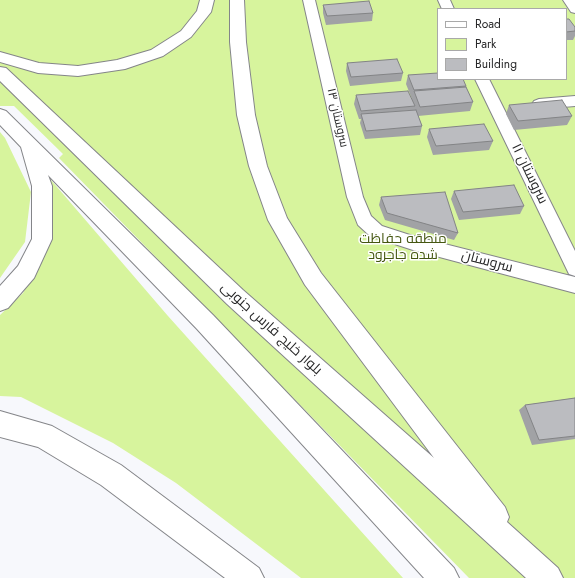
<!DOCTYPE html>
<meta charset="utf-8">
<style>
body{margin:0}
#map{position:relative;width:575px;height:578px;overflow:hidden;background:#f7f8fc;font-family:Jost,sans-serif}
canvas{display:block}
.legend{position:absolute;left:437px;top:8px;width:130px;height:72px;box-sizing:border-box;background:#fff;border:1px solid #a9a9a9;margin:0;padding:5px 7px;list-style:none;font-size:12px;color:#272728}
.legend li{display:flex;align-items:center;gap:8px;height:20px}
.legend b{width:20px;border:1px solid #a9a9a9}
</style>
<div id="map">
<canvas width="575" height="578"></canvas>
<ul class="legend">
<li><b style="height:5px;background:#fff"></b>Road</li>
<li><b style="height:11px;background:#d7f49d"></b>Park</li>
<li><b style="height:11px;background:#bbbcc0"></b>Building</li>
</ul>
</div>
<script>
const context = document.querySelector('canvas').getContext('2d');
context.lineJoin = 'round';
function fill(path, color) { context.fillStyle = color; context.fill(path, 'evenodd'); }
const poly = rows => new Path2D(rows.map(r => 'M' + r).join(''));
function trace(path, color, width, dash) { context.strokeStyle = color; context.lineWidth = width; context.lineCap = dash ? 'butt' : 'round'; context.setLineDash(dash || []); context.stroke(path); }
function label(font, color, halo, rows, align = 'center') {
  context.font = font + ' Jost,Cairo,sans-serif'; context.lineWidth = 3; context.setLineDash([]); context.textBaseline = 'middle'; context.strokeStyle = halo; context.fillStyle = color; for (const [text, x, y, turn = 0] of rows) {
    context.save(); context.translate(x, y); context.rotate((+turn || 0) * Math.PI / 180); context.textAlign = isNaN(turn) ? turn : align; if (halo) context.strokeText(text, 0, 0); context.fillText(text, 0, 0); context.restore();
  }
}
fill(poly([
 [0,0,575,0,575,578,469,578,59,158,63,154,14,106,0,106],
 [438,9,566,9,566,79,438,79],
 [0,132,5,138,31,192,25,242,0,278],
 [45,173,168,316,403,578,301,578,176,483,113,443,21,397,0,396,0,315,23,293,44,255]
]), '#d7f49d');
const minor = poly([
 [303,0,315,0,363,197,371,216,382,226,413,236,575,277,575,293,413,250,370,236,358,225,347,197,303,0],
 [438,0,450,0,454,9,442,9,438,0],
 [563,0,575,0,575,13,571,12,563,0],
 [475,79,489,79,575,251,575,276,569,274,475,79],
 [575,96,575,106,539,109,534,107,532,104,534,101,539,99,575,96]
]);
const highway = poly([
 [200,0,214,0,211,12,191,37,163,56,125,69,78,76,38,73,0,62,0,52,39,63,78,66,117,60,151,50,181,31,197,11,200,0],
 [230,0,244,0,246,42,255,115,267,166,287,218,321,273,505,507,509,517,507,522,558,568,563,578,526,578,227,304,0,81,0,67,6,68,243,290,434,458,305,285,268,220,249,166,237,115,230,42,230,0],
 [0,109,6,111,213,315,454,568,459,578,424,578,197,329,48,175,52,186,52,239,34,278,8,308,0,311,0,286,18,266,32,239,32,186,21,147,0,125,0,109],
 [0,411,52,426,121,465,259,568,264,578,225,578,101,485,38,447,0,437,0,411]
]);
trace(minor, '#848589', 2);
trace(highway, '#848589', 2);
fill(minor, '#fff');
fill(highway, '#fff');
fill(poly([
 [323,5,373,13,372,21,326,25,323,13],
 [566,19,575,27,575,36,573,40,566,40],
 [347,63,403,73,401,81,350,86,346,71],
 [408,75,466,86,466,87,473,102,470,111,418,116,422,126,420,135,365,139,360,123,361,119,359,119,354,104,356,95,412,100,412,99,406,84],
 [509,105,572,116,567,125,514,130,506,114],
 [429,129,493,141,489,150,433,155,427,137],
 [454,191,524,206,520,214,459,220,451,199],
 [381,197,458,233,454,240,385,220,379,205],
 [575,398,575,439,532,445,519,410,525,405]
]), '#a1a2a5');
const building = poly([
 [369,1,373,13,327,16,323,5,369,1],
 [566,19,569,19,575,27,575,31,566,32,566,19],
 [397,59,403,73,351,77,347,63,397,59],
 [438,73,438,79,463,79,466,86,414,90,408,75,438,73],
 [466,87,473,102,420,107,414,91,466,87],
 [408,91,415,106,361,111,356,95,408,91],
 [562,100,572,116,518,121,509,105,562,100],
 [416,110,422,126,366,131,361,114,416,110],
 [484,124,493,141,436,146,429,129,484,124],
 [514,185,524,206,463,212,454,191,514,185],
 [445,192,458,233,387,213,381,197,445,192],
 [575,398,575,436,539,440,525,405,575,398]
]);
fill(building, '#bbbcc0');
trace(building, '#838486', 1);
label('12px', '#272728', '#fff', [
 ["سروستان ۱۳",337,118,77]
]);
label('14px', '#272728', '#fff', [
 ["سروستان ۱۱",529,174,64],
 ["سروستان",487,262,15],
 ["بلوار خلیج فارس جنوبی",271,329,42]
]);
label('14px', '#455711', '#fff', [
 ["منطقه حفاظت",403,240],
 ["شده جاجرود",403,256]
]);
</script>
